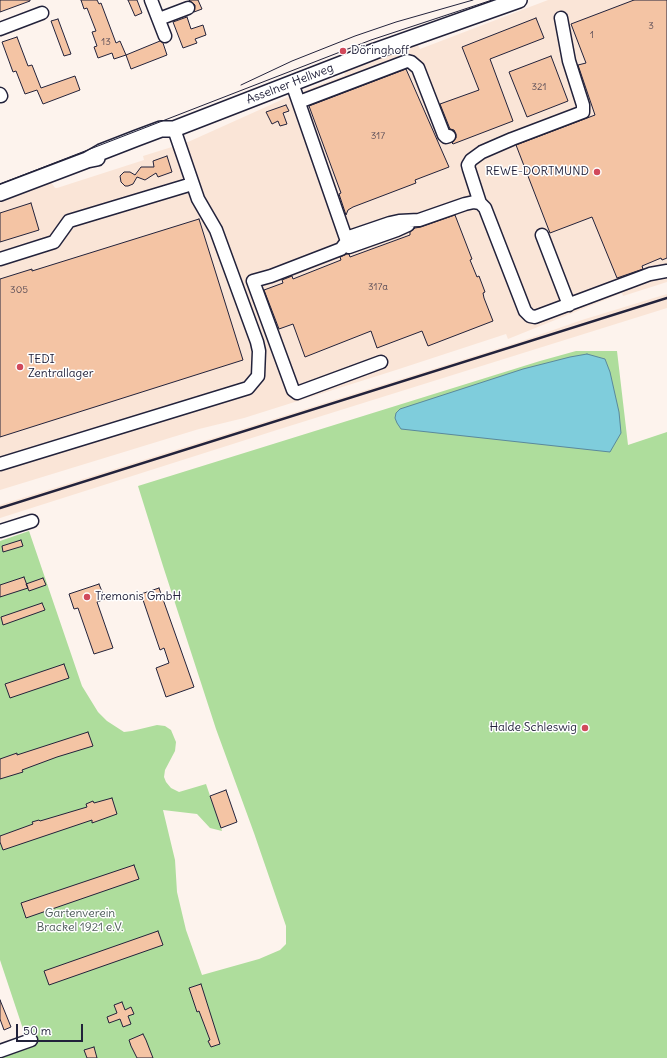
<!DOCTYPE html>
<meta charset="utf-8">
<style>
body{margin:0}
#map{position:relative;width:667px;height:1058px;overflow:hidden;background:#fdf3ed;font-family:Delius,sans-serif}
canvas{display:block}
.scale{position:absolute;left:16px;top:1024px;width:67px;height:18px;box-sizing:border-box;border:2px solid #22223b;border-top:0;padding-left:5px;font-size:12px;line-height:14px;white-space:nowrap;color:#22223b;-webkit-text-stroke:3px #fff;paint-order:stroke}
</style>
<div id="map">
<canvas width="667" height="1058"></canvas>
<div class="scale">50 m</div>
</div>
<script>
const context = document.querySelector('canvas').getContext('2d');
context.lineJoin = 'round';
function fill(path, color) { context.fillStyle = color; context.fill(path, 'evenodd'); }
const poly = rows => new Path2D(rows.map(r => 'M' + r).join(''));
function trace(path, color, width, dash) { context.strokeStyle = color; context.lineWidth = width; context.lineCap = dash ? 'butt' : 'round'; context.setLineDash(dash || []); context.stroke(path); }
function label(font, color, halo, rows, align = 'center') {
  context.font = font + ' Delius,sans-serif'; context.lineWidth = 3; context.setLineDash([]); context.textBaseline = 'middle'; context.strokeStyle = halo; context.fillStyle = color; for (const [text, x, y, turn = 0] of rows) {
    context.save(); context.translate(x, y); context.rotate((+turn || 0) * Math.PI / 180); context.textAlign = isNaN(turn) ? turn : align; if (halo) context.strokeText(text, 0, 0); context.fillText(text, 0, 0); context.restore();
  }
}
fill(poly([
 [548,0,667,0,667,282,623,296,622,293,508,339,506,334,396,370,244,418,199,429,0,490,0,199,48,182,51,182,55,188,57,188,144,160,143,156,188,142,288,97,345,75,344,70,417,43,420,49],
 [667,294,667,308,280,429,0,518,0,505,519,342,582,320]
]), '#fae5d7');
fill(poly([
 [576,351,617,351,628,445,667,432,667,1058,0,1058,0,1044,25,1035,0,960,0,541,29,531,82,686,98,712,107,721,124,732,132,731,157,725,165,726,171,730,176,742,175,751,165,770,164,777,166,782,171,788,179,792,206,784,222,831,210,828,197,814,163,810,175,860,177,892,186,930,202,975,259,959,280,950,286,944,286,926,254,833,216,729,163,566,138,486,540,361]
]), '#aedd9c');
const water = poly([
 [587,354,605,359,610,372,619,412,621,433,610,452,401,429,397,423,395,418,396,413,400,409,523,369,570,357,587,354]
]);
fill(water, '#7fcddc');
trace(water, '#5a899c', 1);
const building = poly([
 [0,0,30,0,30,1,0,12,0,0],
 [81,0,97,0,99,4,101,3,116,43,120,41,126,55,160,41,163,43,167,55,131,69,126,55,114,59,112,53,98,58,94,47,97,46,92,32,96,31,87,8,84,9,81,0],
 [128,0,137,0,142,13,135,16,128,0],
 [189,0,198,0,202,9,194,12,195,5,189,0],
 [634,0,667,0,667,258,662,260,661,258,642,266,643,269,617,278,592,217,550,233,516,145,595,115,578,65,586,63,571,24,634,0],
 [187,17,191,29,203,25,206,35,195,39,197,43,183,48,173,22,187,17],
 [536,18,544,38,490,59,513,121,453,144,452,143,456,138,456,134,454,130,450,129,440,104,479,90,462,47,536,18],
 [58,19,71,54,64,56,51,21,58,19],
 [17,37,28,66,32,65,41,88,75,76,80,90,43,104,37,90,25,94,16,71,13,72,2,42,17,37],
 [551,56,568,101,527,117,509,72,551,56],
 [406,69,449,167,415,180,416,183,353,207,348,210,346,215,339,194,341,193,309,106,406,69],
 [286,105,289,111,283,113,287,124,280,126,278,121,272,124,266,112,286,105],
 [167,156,172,172,158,177,156,173,145,180,137,177,133,184,128,186,125,186,121,182,120,176,124,172,130,172,135,175,141,167,154,167,153,161,167,156],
 [31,203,39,230,0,242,0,213,31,203],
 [455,215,472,259,470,260,477,277,479,276,485,292,483,293,484,298,493,321,428,346,422,331,377,348,371,331,305,357,293,324,279,329,264,290,283,283,282,280,292,276,293,279,341,260,340,257,347,254,349,254,350,257,410,235,410,232,415,228,421,227,455,215],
 [199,219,243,360,0,437,0,279,32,269,32,271,199,219],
 [21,540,23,546,3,552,2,546,21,540],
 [24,577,28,588,0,597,0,585,24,577],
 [43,578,46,585,29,591,26,584,43,578],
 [99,584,105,599,97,602,113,648,94,654,78,608,74,609,69,594,99,584],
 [159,588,194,687,166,697,156,668,169,663,164,648,160,650,141,594,159,588],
 [42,603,45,610,3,625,1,617,42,603],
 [64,664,69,678,10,698,5,684,64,664],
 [88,732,93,746,57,757,22,770,23,772,0,779,0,759,17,753,17,755,88,732],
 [226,790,237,822,221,828,210,796,226,790],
 [112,798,117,814,92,823,92,820,3,850,0,842,0,836,33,824,32,822,39,820,40,821,87,807,86,804,93,801,94,803,112,798],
 [134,865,139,879,26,918,21,903,134,865],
 [158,931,163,945,49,985,44,971,158,931],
 [201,984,220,1044,211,1047,208,1041,210,1040,199,1011,197,1012,189,988,201,984],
 [0,1000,11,1027,4,1030,0,1019,0,1000],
 [122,1002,125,1010,131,1007,134,1014,128,1016,131,1024,123,1027,120,1019,109,1023,107,1017,117,1013,114,1005,122,1002],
 [143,1034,146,1040,153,1058,137,1058,131,1046,129,1040,143,1034],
 [94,1047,97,1058,87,1058,84,1050,94,1047]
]);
fill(building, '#f4c4a4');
trace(building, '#22223b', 1);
const minor = poly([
 [151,0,165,36],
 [159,19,188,8],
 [0,29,42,13],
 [292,83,349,247,397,230,408,225],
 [0,94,1,96],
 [299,102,407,61,411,62,418,68,444,135,446,137,449,136],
 [480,203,469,169,468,165,471,160,482,152,512,139,583,112,583,105,569,61,561,18],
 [542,235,569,305],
 [346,238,390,223,399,221,419,220,465,204,474,202,480,203,485,208,525,311,530,316,535,317,650,274,667,271],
 [347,241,341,249,271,276,253,281,293,390,297,393,381,362],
 [0,259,54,242,69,221,192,184],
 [0,464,248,388,258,376,259,351,257,342,216,230,198,199,174,129],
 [0,531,32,521],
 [0,1051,31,1040]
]);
const major = poly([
 [87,160,101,152,137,138,161,129,174,129,375,51,519,0],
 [0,193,87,160,97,158]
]);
trace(minor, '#22223b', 15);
trace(major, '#22223b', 18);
trace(minor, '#fff', 12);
trace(major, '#fff', 15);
trace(poly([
 [241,85,292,61,355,36,396,22,473,0],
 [0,184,371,40,492,0]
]), '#22223b', 1);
trace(poly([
 [0,508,667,298]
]), '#22223b', 2.5);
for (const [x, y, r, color] of [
 [343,51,4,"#d1495b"],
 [597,172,4,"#d1495b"],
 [20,367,4,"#d1495b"],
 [87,597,4,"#d1495b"],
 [585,728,4,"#d1495b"]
]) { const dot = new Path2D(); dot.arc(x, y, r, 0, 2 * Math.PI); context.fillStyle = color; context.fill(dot); trace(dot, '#fff', 1.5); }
label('10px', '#564a55', null, [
 ["3",651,26],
 ["1",592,35],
 ["13",106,42],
 ["321",539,87],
 ["317",378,136],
 ["317a",378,287],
 ["305",19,290]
]);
label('12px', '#22223b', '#fff', [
 ["Döringhoff",351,51],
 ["REWE-DORTMUND",589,172,"right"],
 ["TEDI",28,360],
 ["Zentrallager",28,374],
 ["Tremonis GmbH",95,597],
 ["Halde Schleswig",577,728,"right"]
], 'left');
label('12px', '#22223b', '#fff', [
 ["Asselner Hellweg",290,84,-21]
]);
label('12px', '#4c5a58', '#fff', [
 ["Gartenverein",80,914],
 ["Brackel 1921 e.V.",80,928]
]);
</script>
